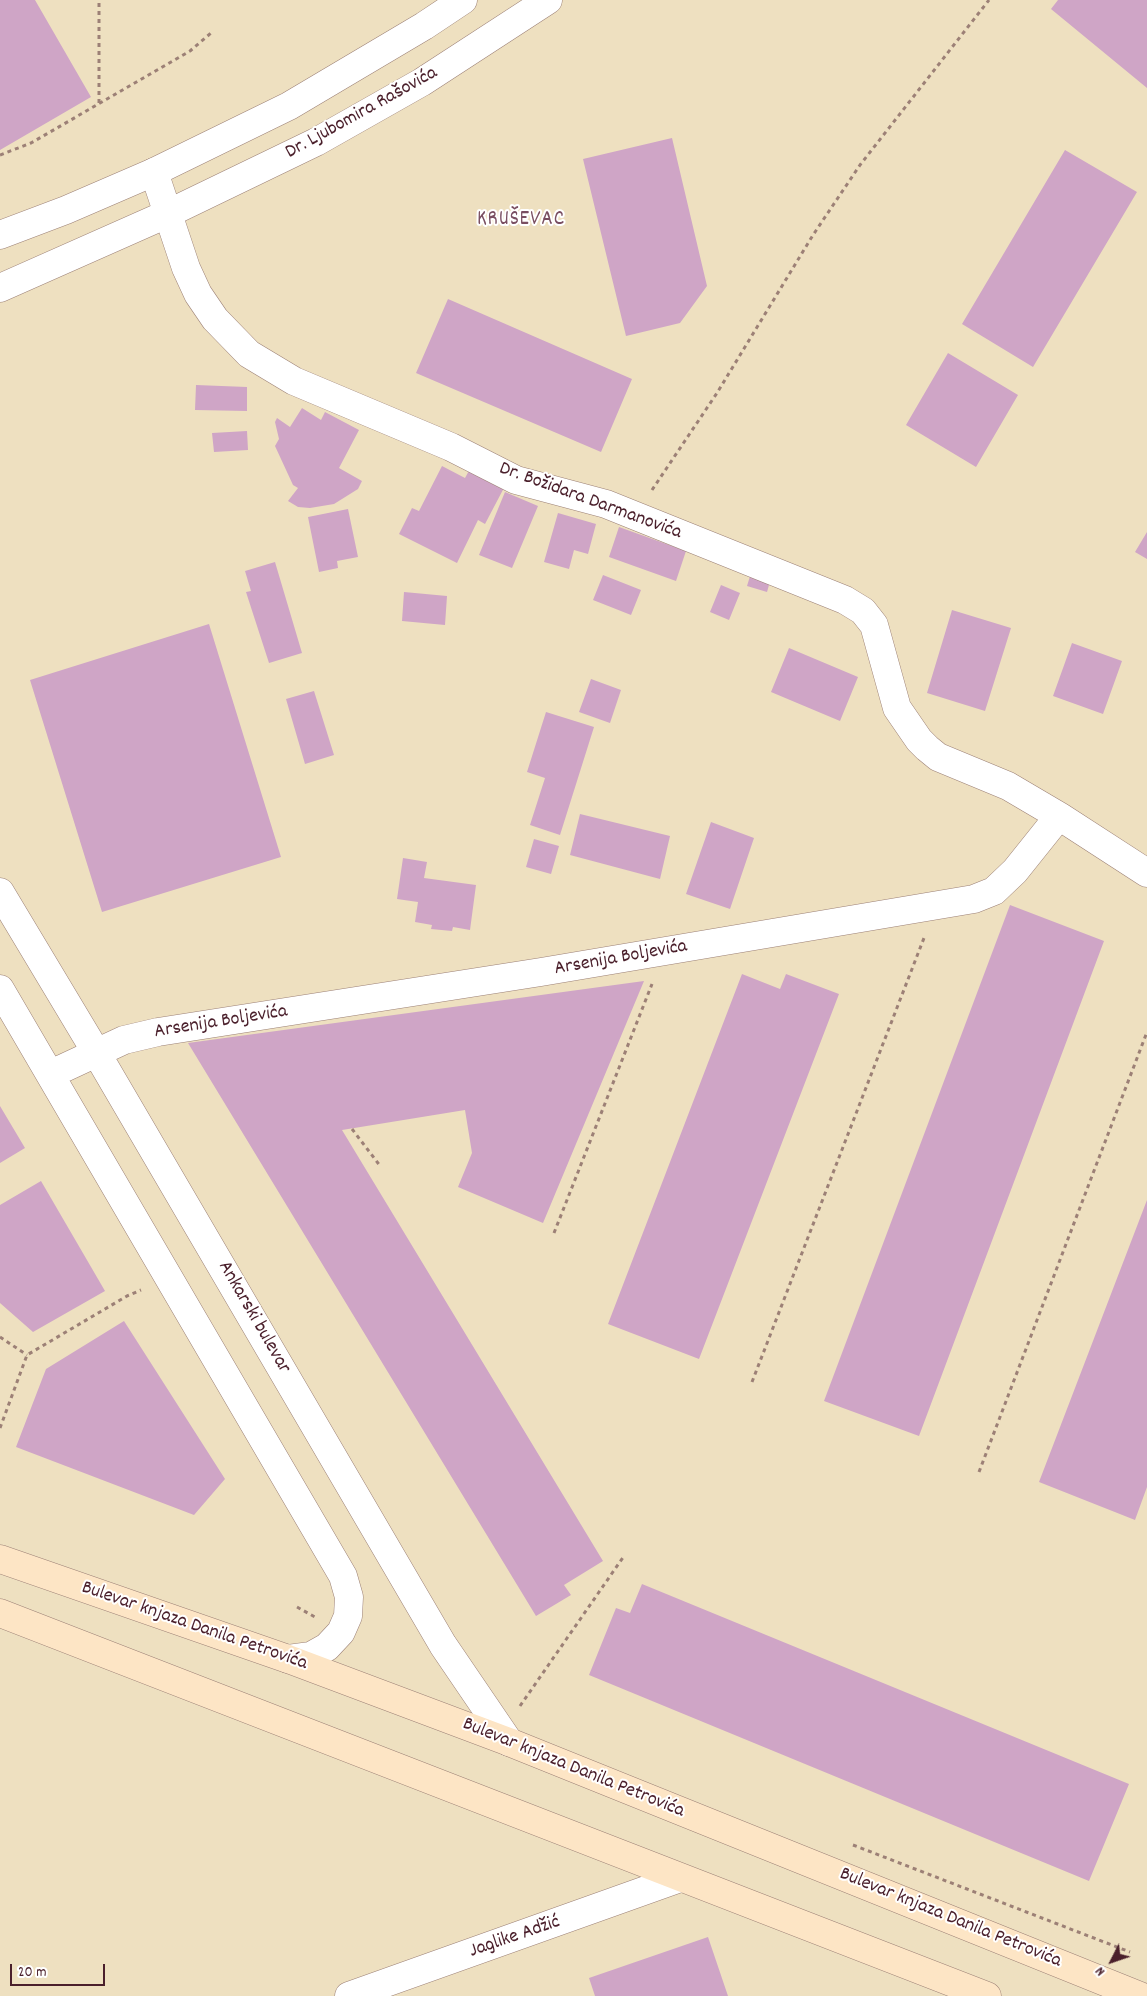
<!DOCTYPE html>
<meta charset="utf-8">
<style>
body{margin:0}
#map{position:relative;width:1147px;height:1996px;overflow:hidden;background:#eee0c0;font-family:Dekko,sans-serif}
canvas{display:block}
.north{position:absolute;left:1087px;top:1936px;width:50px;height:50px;-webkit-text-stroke:4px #fff;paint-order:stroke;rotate:229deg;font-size:14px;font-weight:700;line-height:20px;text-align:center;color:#4a1f2b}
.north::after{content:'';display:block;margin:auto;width:18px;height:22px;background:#4a1f2b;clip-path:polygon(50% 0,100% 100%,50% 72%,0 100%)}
.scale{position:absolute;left:10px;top:1964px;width:95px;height:22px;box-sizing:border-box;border:2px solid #4a1f2b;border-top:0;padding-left:6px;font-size:15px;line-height:18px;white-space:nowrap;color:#4a1f2b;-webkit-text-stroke:4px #fff;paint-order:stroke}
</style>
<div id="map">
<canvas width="1147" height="1996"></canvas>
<div class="north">N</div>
<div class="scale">20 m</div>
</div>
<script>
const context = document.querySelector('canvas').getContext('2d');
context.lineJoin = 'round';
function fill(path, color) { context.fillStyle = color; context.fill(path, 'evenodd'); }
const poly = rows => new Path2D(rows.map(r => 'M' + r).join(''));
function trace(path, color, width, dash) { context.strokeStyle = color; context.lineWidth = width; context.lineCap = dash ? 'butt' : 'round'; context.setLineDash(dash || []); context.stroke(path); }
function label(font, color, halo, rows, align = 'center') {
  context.font = font + ' Dekko,sans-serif'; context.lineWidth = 4; context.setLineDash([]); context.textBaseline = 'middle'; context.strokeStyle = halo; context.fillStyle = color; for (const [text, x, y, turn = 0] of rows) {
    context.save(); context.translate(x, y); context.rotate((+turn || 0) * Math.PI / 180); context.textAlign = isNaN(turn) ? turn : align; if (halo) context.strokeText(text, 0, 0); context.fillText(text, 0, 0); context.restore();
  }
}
fill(poly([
 [0,0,35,0,91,97,0,150],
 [1058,0,1147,0,1147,88,1051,9],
 [672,138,707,286,680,323,626,336,583,159],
 [1065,150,1137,192,1033,367,962,324],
 [448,299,632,379,601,452,416,373],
 [948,353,1018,395,976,467,906,425],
 [196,385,247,387,247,411,195,410],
 [302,408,321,420,325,412,359,430,339,468,362,481,358,489,334,504,310,508,298,507,288,501,298,488,293,485,275,446,279,439,275,422,277,418,290,427],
 [247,431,248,450,214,452,212,433],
 [442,466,465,478,471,467,506,484,485,524,478,520,457,563,399,534,412,508,419,511],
 [505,492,538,506,512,568,479,555],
 [348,509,358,557,337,561,338,568,319,572,308,517],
 [558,513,596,524,588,554,574,550,569,569,544,562],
 [619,527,686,551,676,581,609,557],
 [1147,532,1147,559,1135,552],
 [275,562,302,653,269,663,246,592,251,591,245,571],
 [751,573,771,578,767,592,747,586],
 [603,575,641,590,631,615,593,600],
 [721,585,740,593,729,620,710,612],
 [404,592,447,596,445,625,402,621],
 [952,610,1011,628,985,711,927,693],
 [209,624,281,857,102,912,30,680],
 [1072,643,1122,661,1103,714,1053,696],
 [789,648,858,677,840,721,771,692],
 [591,679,621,690,610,723,579,712],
 [314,691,334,755,305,764,286,699],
 [546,712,594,727,560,835,530,825,545,778,527,772],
 [580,814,670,836,660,879,570,855],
 [711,822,754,838,730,909,686,894],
 [534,839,559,846,551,874,526,867],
 [403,858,427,862,424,878,476,885,470,930,453,927,452,931,431,929,432,925,415,922,418,902,397,899],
 [1010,905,1104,941,919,1436,824,1401],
 [742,974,780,989,786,974,839,994,699,1359,608,1324],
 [644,981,543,1223,458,1187,472,1153,465,1110,342,1130,603,1561,564,1585,571,1595,536,1616,188,1043],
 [0,1106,25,1148,0,1163],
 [41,1181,105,1291,33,1332,0,1303,0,1205],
 [1147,1200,1147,1487,1135,1520,1039,1482],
 [124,1321,225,1479,194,1515,16,1447,46,1369],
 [642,1584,1129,1784,1089,1881,589,1675,616,1608,630,1613],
 [708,1937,728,1996,595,1996,589,1978]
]), '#cfa5c6');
const minor = poly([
 [154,172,186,268,198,294,215,319,249,354,294,381,451,447,516,480,606,504,845,600,863,611,874,625,897,708,919,740,927,748,938,757,1008,786,1059,816],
 [0,892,96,1052,443,1645,509,1742],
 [0,989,343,1576,349,1597,348,1616,341,1632,327,1647,311,1656,288,1659],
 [51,1074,124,1040,158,1032,541,972,974,899,994,891,1015,871,1059,816,1147,873],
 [349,1996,680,1878]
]);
const tertiary = poly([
 [0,235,66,210,154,172,289,106,424,26,463,0],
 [0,288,167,214,316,142,422,82,548,0]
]);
const secondary = poly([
 [0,1559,288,1659,509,1742,1140,1996],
 [0,1613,987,1996]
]);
trace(minor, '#9c8076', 29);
trace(tertiary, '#9c8076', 29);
trace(secondary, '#9c8076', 29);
trace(poly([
 [99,103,99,0],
 [0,155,31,143,190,51,211,33],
 [652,490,717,393,813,235,860,165,989,0],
 [352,1129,381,1167],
 [554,1233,652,984],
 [0,1337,27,1355],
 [752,1382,924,938],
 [0,1428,27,1355,127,1296,141,1290],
 [979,1472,1147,1032],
 [297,1607,315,1617],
 [520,1706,624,1556],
 [853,1845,1130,1952]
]), '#9c8076', 3, [4, 4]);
trace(minor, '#fff', 28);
trace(tertiary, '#fff', 28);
trace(secondary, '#fde5c5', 28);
label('20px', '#4a1f2b', '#fff', [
 ["Dr. Ljubomira Rašovića",362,114,-29],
 ["Dr. Božidara Darmanovića",590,502,20],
 ["Arsenija Boljevića",621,959,-10],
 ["Arsenija Boljevića",221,1023,-9],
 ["Ankarski bulevar",253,1318,60],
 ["Bulevar knjaza Danila Petrovića",194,1627,19],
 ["Bulevar knjaza Danila Petrovića",573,1769,22],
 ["Bulevar knjaza Danila Petrovića",950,1919,22],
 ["Jaglike Adžić",515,1938,-19]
]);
context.letterSpacing = '1px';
label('21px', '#794e61', '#fff', [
 ["KRUŠEVAC",521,221]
]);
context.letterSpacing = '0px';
</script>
